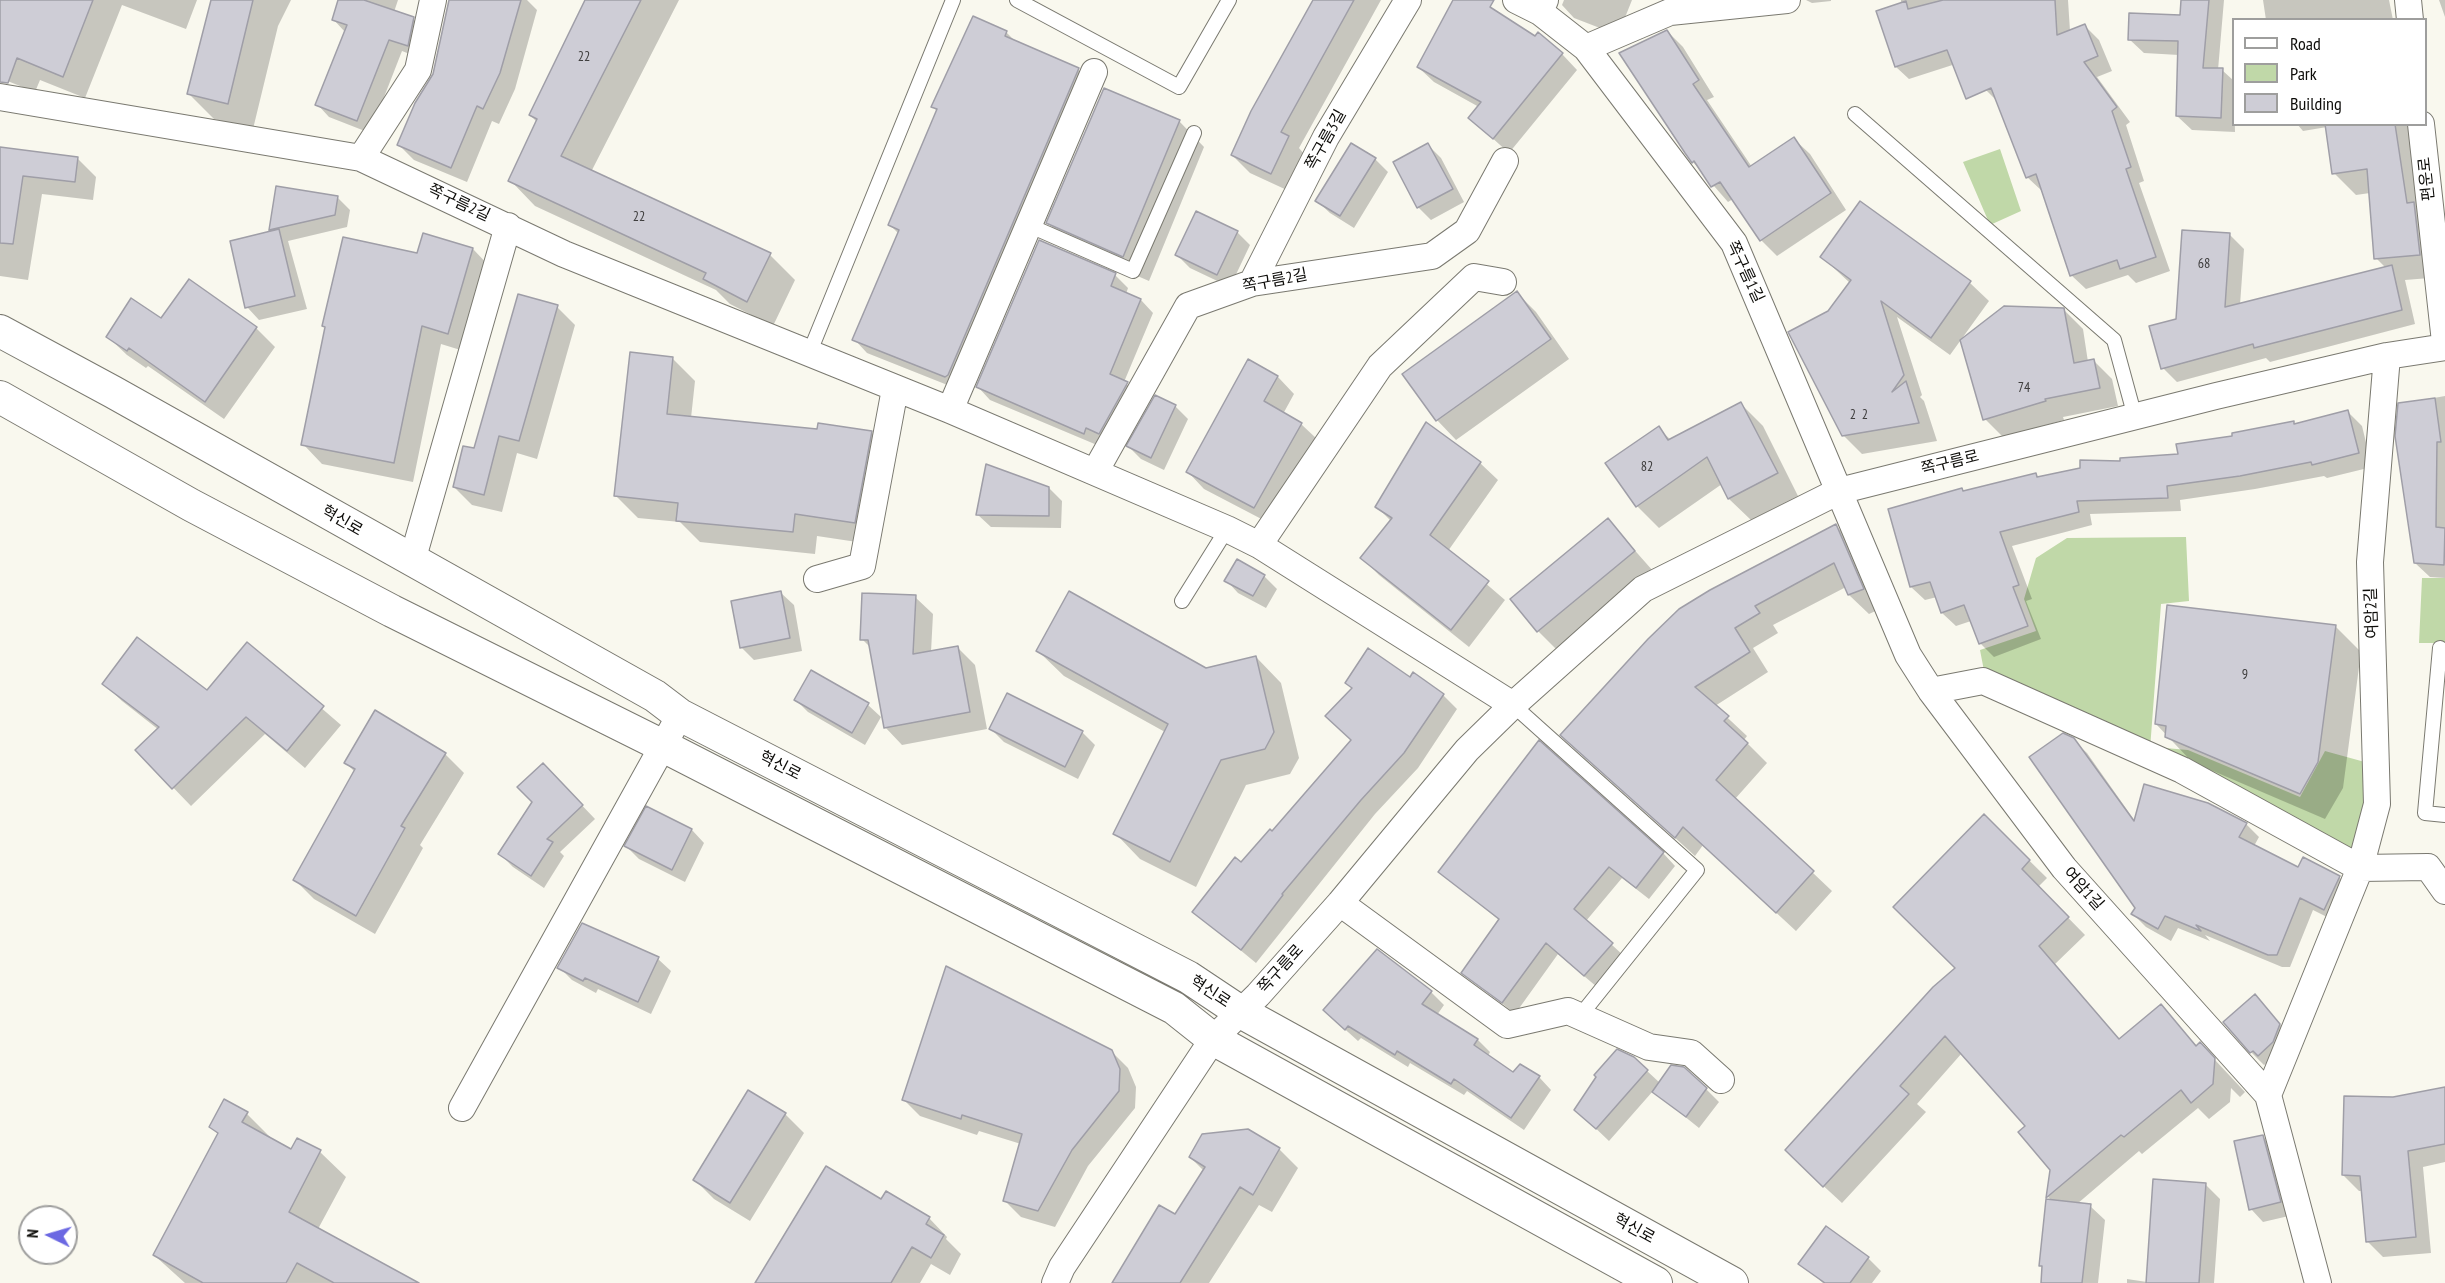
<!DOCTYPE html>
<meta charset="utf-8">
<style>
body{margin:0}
#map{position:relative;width:2445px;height:1283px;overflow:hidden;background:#f9f8ee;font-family:"PT Sans Narrow",sans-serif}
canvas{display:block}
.legend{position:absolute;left:2232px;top:18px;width:195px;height:108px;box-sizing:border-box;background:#fff;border:2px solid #9e9e9d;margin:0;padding:8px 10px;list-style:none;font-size:18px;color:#0d0c09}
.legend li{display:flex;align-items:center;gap:12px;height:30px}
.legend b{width:30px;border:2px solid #9e9e9d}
.north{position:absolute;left:18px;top:1205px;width:60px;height:60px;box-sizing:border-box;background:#fff;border:2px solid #9e9e9d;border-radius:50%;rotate:275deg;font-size:16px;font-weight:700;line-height:24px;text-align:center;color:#0d0c09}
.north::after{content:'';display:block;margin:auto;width:21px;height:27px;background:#6b68e2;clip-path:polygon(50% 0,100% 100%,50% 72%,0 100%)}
</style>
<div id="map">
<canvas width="2445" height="1283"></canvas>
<ul class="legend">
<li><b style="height:8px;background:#fff"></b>Road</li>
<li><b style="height:16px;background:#c0d8a8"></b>Park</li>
<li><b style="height:16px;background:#cecdd6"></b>Building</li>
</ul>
<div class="north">N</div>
</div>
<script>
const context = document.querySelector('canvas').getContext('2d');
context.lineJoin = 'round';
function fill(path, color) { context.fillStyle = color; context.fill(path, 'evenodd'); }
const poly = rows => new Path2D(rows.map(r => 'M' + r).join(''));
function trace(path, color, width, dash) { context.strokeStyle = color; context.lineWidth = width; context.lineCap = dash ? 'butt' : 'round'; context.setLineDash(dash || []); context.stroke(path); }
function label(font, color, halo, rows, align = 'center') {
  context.font = font + ' "PT Sans Narrow","Noto Sans KR",sans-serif'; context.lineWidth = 5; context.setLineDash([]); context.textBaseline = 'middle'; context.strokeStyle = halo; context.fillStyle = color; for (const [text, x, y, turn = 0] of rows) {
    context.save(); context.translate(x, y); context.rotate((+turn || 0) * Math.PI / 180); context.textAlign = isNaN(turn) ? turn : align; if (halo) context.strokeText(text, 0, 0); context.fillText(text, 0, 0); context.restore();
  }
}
fill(poly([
 [2000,149,2021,211,1990,225,1963,162],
 [2186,537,2189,601,2161,604,2150,749,1985,676,1980,650,2036,631,2024,599,2036,558,2067,538],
 [2422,578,2445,578,2445,643,2419,643],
 [2154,747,2188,750,2300,797,2325,751,2372,764,2359,862]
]), '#c0d8a8');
fill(poly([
 [0,0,197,0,186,29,122,5,85,98,40,80,35,92,0,78],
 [213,0,291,0,278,26,253,129,214,119,189,94],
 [339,0,398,0,394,12,413,19,426,31,420,58,402,51,370,133,329,117,317,104,345,32,333,19],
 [451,0,527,0,537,10,515,89,499,124,492,121,467,182,414,160,399,145,434,74],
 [586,0,679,0,591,172,770,255,795,280,773,326,730,304,716,290,535,206,510,180,537,122,530,115],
 [1314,0,1381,0,1299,148,1305,155,1289,191,1250,173,1232,155],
 [1455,0,1476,0,1562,54,1577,70,1509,153,1470,118,1479,107,1434,82,1418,67],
 [1564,0,1632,0,1618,35,1574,18,1562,5],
 [1806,0,1831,0,1831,1,1812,3],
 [1901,0,1942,0,1968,60,1909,79,1896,67],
 [1967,0,2068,0,2070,31,2084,25,2099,40,2112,71,2097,77,2130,122,2126,125,2144,181,2139,183,2170,271,2136,283,2128,275,2086,289,2071,275,2042,191,2027,177,1998,102,1986,90],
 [2183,0,2224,0,2218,70,2222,70,2234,81,2235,132,2192,130,2177,116,2179,55,2144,53,2129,39,2181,17],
 [2263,0,2389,0,2393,20,2266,20],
 [2439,0,2445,0,2445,17],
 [1667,31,1683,47,1714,97,1707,100,1752,167,1794,139,1810,154,1846,210,1777,256,1761,240,1733,199,1728,202,1693,162],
 [1006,32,1017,43,1078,70,1092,83,960,390,867,353,854,339,899,234,890,225,938,112,933,107],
 [1179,121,1204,147,1149,281,1073,248,1048,223],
 [2297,124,2410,124,2442,277,2405,280,2415,324,2270,362,2266,358,2177,382,2163,368,2177,320,2230,235,2244,249,2240,305,2386,268,2376,258,2370,193,2356,195,2334,173,2327,127,2303,131],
 [1428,145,1441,158,1464,202,1431,220,1418,207],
 [0,148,77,158,96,177,93,200,42,194,28,280,0,276],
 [1375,159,1388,172,1354,228,1330,213,1317,201],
 [277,188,337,197,350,210,347,227,288,241,307,309,259,320,247,307,274,232,271,230],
 [1861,203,1970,283,1989,301,1950,355,1897,317,1922,395,1920,397,1924,401,1937,441,1862,454,1843,435,1829,312,1850,283,1822,257],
 [1237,232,1250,245,1230,287,1190,268,1177,255],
 [424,235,473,249,492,269,467,352,441,344,413,482,322,464,303,444,418,255],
 [1040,242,1115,275,1128,288,1126,294,1141,300,1153,313,1124,382,1140,396,1097,445,990,400,978,387],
 [189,281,257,329,275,347,224,419,148,366,146,368,127,355,108,337,162,320],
 [1517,293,1536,312,1569,359,1456,440,1437,420,1404,374],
 [557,307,575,325,537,459,517,453,502,512,472,505,454,487],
 [2064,310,2083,329,2088,362,2094,361,2112,379,2118,406,2063,417,2064,420,2003,437,1985,419],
 [673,359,695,381,691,418,818,431,871,432,894,455,877,545,817,536,815,554,700,542,680,522,638,518,615,495],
 [1249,361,1278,377,1294,394,1283,414,1301,424,1318,440,1271,524,1204,489,1188,472],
 [2445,396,2445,578,2430,577,2415,563,2400,404],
 [1741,404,1763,426,1798,496,1751,520,1729,499,1722,484,1659,528,1637,506,1607,464,1658,428,1671,440],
 [1175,406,1188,419,1164,470,1141,459,1128,446],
 [2348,412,2362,426,2372,467,2327,478,2324,476,2255,489,2180,500,2181,511,2090,514,2092,525,2012,546,2032,599,2026,601,2041,639,1994,657,1980,643,1971,621,1956,626,1942,613,1937,597,1925,600,1911,587,1890,510,2036,474,2039,478,2179,455,2234,437],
 [1426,424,1480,463,1498,480,1448,551,1505,600,1469,647,1379,575,1362,558,1391,521,1377,507],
 [1049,488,1062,501,1061,528,991,527,978,515],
 [1608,520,1653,571,1557,650,1538,631],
 [1836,526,1855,545,1882,608,1869,614,1849,595,1846,587,1773,625,1778,633,1753,648,1768,672,1715,706,1747,736,1744,740,1767,763,1735,799,1832,891,1796,931,1703,845,1695,856,1562,735],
 [1237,561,1264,576,1277,589,1266,608,1238,593,1226,580],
 [781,593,794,605,802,651,754,660,741,647],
 [915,597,933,614,931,652,958,648,975,665,987,729,902,745,885,727,871,648,862,639],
 [2336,627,2361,652,2343,788,2325,819,2192,762,2156,724],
 [247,644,341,725,305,768,265,734,191,806,137,750,159,730,122,701,104,684,207,692],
 [1038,651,1206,669,1256,657,1281,683,1299,758,1290,774,1246,785,1196,887,1140,859,1115,833,1165,732,1064,676],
 [1410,679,1443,695,1457,709,1418,768,1375,814,1256,963,1194,912,1272,833],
 [796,700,868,705,881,717,865,745,808,712],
 [991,729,1082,732,1095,745,1078,779,1004,742],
 [2073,740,2087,753,2135,821,2246,824,2259,837,2254,846,2298,869,2303,859,2340,878,2352,890,2337,922,2313,910,2290,967,2282,967,2205,935,2210,941,2178,928,2171,941,2146,927,2133,914,2136,908],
 [445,754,464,773,420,845,423,848,375,934,314,899,295,880,355,772,345,762],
 [555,777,595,819,560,852,564,856,544,888,513,867,500,854],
 [647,808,692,830,704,843,685,882,639,859,626,846],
 [1984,816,2047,878,2038,887,2085,935,2055,964,2120,1040,2161,1006,2197,1046,2200,1044,2245,1092,2240,1097,2231,1088,2230,1102,2209,1119,2198,1108,2142,1154,2139,1151,2077,1204,2090,1206,2105,1220,2098,1283,2043,1283,2044,1268,2041,1265,2052,1201,2048,1197,2051,1169,2027,1126,1962,1053,1917,1104,1926,1112,1842,1203,1804,1168,1957,968],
 [1663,853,1675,866,1649,899,1622,878,1586,921,1624,956,1597,987,1558,954,1515,1014,1463,972,1500,921,1440,872],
 [658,959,671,971,651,1014,598,989,596,993,572,980,559,967],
 [1431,992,1444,1005,1437,1015,1478,1040,1490,1052,1488,1056,1513,1074,1539,1077,1551,1090,1524,1130,1467,1091,1464,1095,1410,1063,1408,1067,1361,1038,1358,1041,1338,1023],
 [2255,996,2292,1038,2271,1067,2267,1063,2264,1065,2251,1052],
 [1111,1051,1128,1068,1136,1087,1135,1108,1088,1166,1055,1227,1021,1217,1004,1200,1021,1144,979,1131,977,1135,920,1116,903,1099],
 [1633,1058,1660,1083,1706,1089,1719,1102,1699,1128,1653,1091,1609,1141,1589,1122],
 [2445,1088,2445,1162,2423,1167,2431,1253,2383,1257,2367,1241,2363,1191,2359,1191,2343,1175,2393,1099],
 [247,1114,272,1139,291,1151,297,1140,320,1152,346,1177,318,1229,416,1283,185,1283,154,1255,219,1135,210,1127],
 [785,1114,804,1133,750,1221,714,1199,695,1180],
 [1247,1130,1279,1149,1298,1168,1272,1212,1259,1205,1209,1283,1115,1283,1175,1216,1204,1171,1190,1157],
 [2263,1137,2275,1150,2293,1215,2263,1222,2251,1209],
 [2205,1184,2220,1199,2214,1283,2127,1283,2127,1279,2147,1282],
 [881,1202,929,1218,947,1237,946,1239,961,1254,950,1275,931,1264,920,1283,757,1283],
 [1868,1258,1881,1271,1872,1283,1823,1283,1800,1263]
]), '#0003');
const building = poly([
 [0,0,93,0,63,77,17,58,8,83,0,82,0,0],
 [211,0,253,0,228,104,187,94,211,0],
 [338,0,364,0,414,17,408,46,389,40,357,121,315,105,347,25,332,20,338,0],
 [449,0,521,0,500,73,483,109,477,106,451,168,397,145,415,103,433,74,449,0],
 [585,0,641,0,561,156,771,253,747,302,703,279,706,273,508,181,537,119,529,115,585,0],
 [1313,0,1354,0,1281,132,1289,136,1271,174,1231,155,1251,111,1313,0],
 [1453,0,1494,0,1490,7,1535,36,1538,32,1563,53,1493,139,1468,118,1481,102,1417,67,1453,0],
 [1943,0,2055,0,2057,35,2085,24,2098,56,2084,62,2117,107,2112,111,2131,167,2126,169,2156,257,2120,269,2117,260,2070,276,2036,174,2026,178,1991,88,1966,99,1947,50,1895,67,1876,11,1906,1,1908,9,1943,0],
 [2181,0,2209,0,2203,68,2223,68,2221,118,2176,116,2178,41,2128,40,2129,13,2180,15,2181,0],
 [973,16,1007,31,1005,36,1079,68,948,375,945,377,852,340,899,230,888,225,937,109,931,107,973,16],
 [1667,30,1699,80,1693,84,1749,167,1794,137,1831,193,1760,241,1720,182,1711,187,1694,161,1692,163,1685,153,1619,53,1667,30],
 [1104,88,1180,120,1123,257,1046,223,1104,88],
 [2325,124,2395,124,2407,203,2414,202,2420,255,2374,259,2367,169,2332,174,2325,124],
 [1351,143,1376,158,1340,216,1315,201,1351,143],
 [1428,143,1453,189,1417,208,1393,162,1428,143],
 [0,147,78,157,75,182,23,176,13,244,0,243,0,147],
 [276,186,338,196,335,215,269,230,276,186],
 [1860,201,1971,281,1931,338,1881,301,1904,375,1892,392,1906,381,1919,423,1842,436,1788,332,1828,311,1851,280,1820,257,1860,201],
 [1196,211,1238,231,1217,275,1175,255,1196,211],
 [279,229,295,296,245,308,230,241,279,229],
 [2182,230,2230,233,2225,307,2392,265,2402,310,2254,348,2253,344,2161,369,2149,326,2176,319,2182,230],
 [423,233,473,248,448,334,422,326,394,463,301,445,325,327,322,326,343,237,417,253,423,233],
 [1039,240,1116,273,1111,286,1141,299,1110,374,1128,382,1099,434,1086,428,1084,434,976,387,1039,240],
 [189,279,257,327,205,402,129,348,127,351,106,337,131,298,161,318,189,279],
 [1517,291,1551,339,1436,421,1402,374,1517,291],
 [518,294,558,305,519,441,499,436,484,495,453,487,463,446,474,448,518,294],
 [2004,306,2064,308,2074,363,2094,359,2100,388,2045,399,2046,401,1983,420,1960,340,2004,306],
 [630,352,673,357,667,414,817,429,818,423,872,431,855,523,795,514,793,532,676,521,678,503,614,496,630,352],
 [1248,359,1278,376,1264,401,1302,423,1254,508,1186,472,1248,359],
 [1155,395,1176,405,1151,458,1126,446,1155,395],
 [2435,398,2441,442,2437,442,2436,527,2445,528,2444,565,2414,563,2395,436,2398,403,2435,398],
 [1741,402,1778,473,1728,499,1707,457,1636,507,1605,463,1659,426,1668,440,1741,402],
 [2348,410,2359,453,2312,465,2311,462,2240,476,2167,486,2168,498,2077,501,2079,512,2000,532,2019,585,2013,587,2028,626,1979,644,1964,605,1941,613,1930,582,1910,587,1888,509,1962,488,1963,491,2036,473,2037,477,2080,468,2080,460,2120,461,2120,458,2178,454,2176,444,2232,436,2232,433,2294,421,2294,424,2348,410],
 [1426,422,1481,462,1430,535,1489,581,1451,630,1360,558,1392,518,1375,507,1426,422],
 [986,464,1049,487,1049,516,976,515,986,464],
 [1608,518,1635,551,1537,632,1510,599,1608,518],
 [1836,524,1864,589,1848,595,1834,563,1755,606,1760,613,1735,628,1750,652,1695,687,1729,716,1724,721,1748,743,1716,780,1814,871,1776,913,1683,827,1675,838,1560,735,1648,639,1679,609,1710,590,1836,524],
 [1237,559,1265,575,1253,596,1224,581,1237,559],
 [781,591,790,638,740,648,731,601,781,591],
 [1069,591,1206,668,1256,656,1274,732,1265,749,1221,760,1170,862,1113,834,1168,724,1036,651,1069,591],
 [862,593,916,595,913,654,958,646,970,712,884,728,868,640,860,640,862,593],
 [2167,605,2336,625,2318,762,2300,794,2165,737,2166,726,2155,724,2167,605],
 [137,637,207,690,247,642,324,706,287,751,246,717,172,789,135,750,159,727,102,684,137,637],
 [1368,648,1410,677,1413,672,1444,694,1404,753,1361,800,1282,894,1283,895,1241,950,1192,912,1235,857,1241,862,1270,829,1272,831,1351,740,1325,716,1352,688,1345,683,1368,648],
 [811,670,869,703,852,733,794,700,811,670],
 [1007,693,1083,731,1065,767,989,729,1007,693],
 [375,710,446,753,401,826,405,828,356,916,293,880,355,769,344,763,375,710],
 [2063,733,2074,738,2134,821,2144,784,2208,803,2247,823,2239,837,2298,867,2303,857,2340,876,2324,910,2300,898,2277,955,2268,955,2196,925,2201,931,2165,916,2158,929,2131,914,2135,908,2029,757,2063,733],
 [1539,740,1664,852,1636,888,1609,867,1574,909,1613,943,1584,976,1546,943,1502,1003,1461,973,1499,919,1438,872,1539,740],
 [543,763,583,805,547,839,553,842,531,876,498,854,532,802,517,787,543,763],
 [646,806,692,829,672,870,624,846,646,806],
 [1984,814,2030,860,2022,869,2069,917,2039,946,2119,1039,2161,1004,2196,1046,2200,1042,2215,1058,2213,1084,2191,1103,2181,1090,2124,1137,2121,1135,2046,1198,2050,1170,2018,1132,2025,1126,1945,1036,1900,1086,1909,1094,1823,1187,1785,1150,1933,987,1955,968,1893,907,1984,814],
 [582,923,659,957,638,1002,585,978,583,981,557,968,582,923],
 [1377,949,1432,991,1422,1004,1478,1039,1474,1045,1513,1072,1520,1064,1540,1076,1511,1118,1454,1079,1451,1084,1397,1051,1395,1055,1348,1026,1345,1030,1323,1010,1377,949],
 [946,966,1112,1050,1120,1069,1119,1091,1072,1150,1038,1211,1003,1201,1022,1134,962,1115,961,1119,902,1100,946,966],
 [2255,994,2280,1024,2273,1042,2258,1056,2253,1051,2250,1053,2223,1022,2255,994],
 [1617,1049,1634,1057,1648,1070,1596,1129,1574,1110,1596,1077,1594,1075,1617,1049],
 [1671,1065,1684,1067,1707,1088,1686,1117,1652,1092,1671,1065],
 [2445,1087,2445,1144,2408,1151,2416,1237,2366,1242,2360,1176,2342,1175,2344,1096,2393,1097,2445,1087],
 [748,1090,786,1113,730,1203,693,1180,748,1090],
 [224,1099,248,1112,242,1122,291,1149,297,1138,321,1150,289,1212,419,1283,334,1283,297,1263,286,1283,203,1283,153,1255,218,1133,209,1127,224,1099],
 [1248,1129,1280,1148,1253,1195,1240,1187,1180,1283,1112,1283,1159,1205,1175,1214,1205,1167,1189,1157,1202,1134,1248,1129],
 [2263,1135,2281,1202,2249,1210,2234,1141,2263,1135],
 [826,1166,881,1199,886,1191,930,1217,926,1224,944,1235,931,1258,912,1247,891,1283,755,1283,826,1166],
 [2153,1179,2206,1183,2199,1283,2146,1283,2153,1179],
 [2046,1199,2091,1204,2082,1283,2041,1283,2042,1266,2039,1266,2046,1199],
 [1826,1226,1869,1257,1850,1283,1825,1283,1798,1264,1826,1226]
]);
fill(building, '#cecdd6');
trace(building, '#9f9ea7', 1.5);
const service = poly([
 [1017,0,1179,87,1229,0],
 [1855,114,2114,340,2135,417],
 [1028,225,1133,271,1194,133],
 [809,354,953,0],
 [1182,601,1227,529],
 [2440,648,2425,813,2445,815],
 [1513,705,1697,870,1580,1016]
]);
const minor = poly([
 [1516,0,1540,12],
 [1545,0,1540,12,1586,48,1734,243,1908,655,1931,691,2064,868,2268,1095,2318,1283],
 [2408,0,2410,20],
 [1586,48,1670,12,1787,0],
 [0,97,361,158,564,254,950,410,1227,529,1259,545,1513,705],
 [2421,124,2445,342],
 [361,158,418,70,433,0],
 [1252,283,1326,137,1408,0],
 [950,410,1094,72],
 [1095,472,1188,306,1252,283,1432,256,1467,231,1505,161],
 [1259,545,1380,366,1474,277,1503,282],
 [412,561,508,226],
 [817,579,862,566,895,389],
 [1931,691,1983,681,2182,770,2360,868,2428,867,2445,891],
 [1340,903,1507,1025,1568,1011,1649,1047,1691,1053,1721,1080],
 [2268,1095,2360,868,2377,804,2370,562,2387,356],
 [462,1108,680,715],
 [1055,1283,1062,1267,1213,1039,1258,995,1340,903,1467,750,1513,705,1643,589,1839,491,2216,396,2387,356,2445,347]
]);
const tertiary = poly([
 [0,331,113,392,655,696,680,715,1188,977,1239,1011,1732,1283],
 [0,397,191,505,392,611,665,747,1174,1008,1213,1039,1656,1283]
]);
trace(service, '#7a7970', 16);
trace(minor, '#7a7970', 28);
trace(tertiary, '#7a7970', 34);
trace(service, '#fff', 14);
trace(minor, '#fff', 26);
trace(tertiary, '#fff', 32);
label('14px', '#3d3c3c', null, [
 ["22",584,57],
 ["22",639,217],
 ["68",2204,264],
 ["74",2024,388],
 ["2",1853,415],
 ["2",1865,415],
 ["82",1647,467],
 ["9",2245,675]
]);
label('16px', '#0d0c09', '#fff', [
 ["쪽구름3길",1326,140,-61],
 ["편운로",2427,179,-96],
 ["쪽구름2길",459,203,25],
 ["쪽구름1길",1745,272,65],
 ["쪽구름2길",1275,281,-11],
 ["쪽구름로",1950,463,-14],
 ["혁신로",342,521,30],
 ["여암2길",2372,613,-92],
 ["혁신로",780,766,27],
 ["여암1길",2083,889,48],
 ["쪽구름로",1281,969,-48],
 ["혁신로",1210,992,33],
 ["혁신로",1634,1229,29]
]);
</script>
